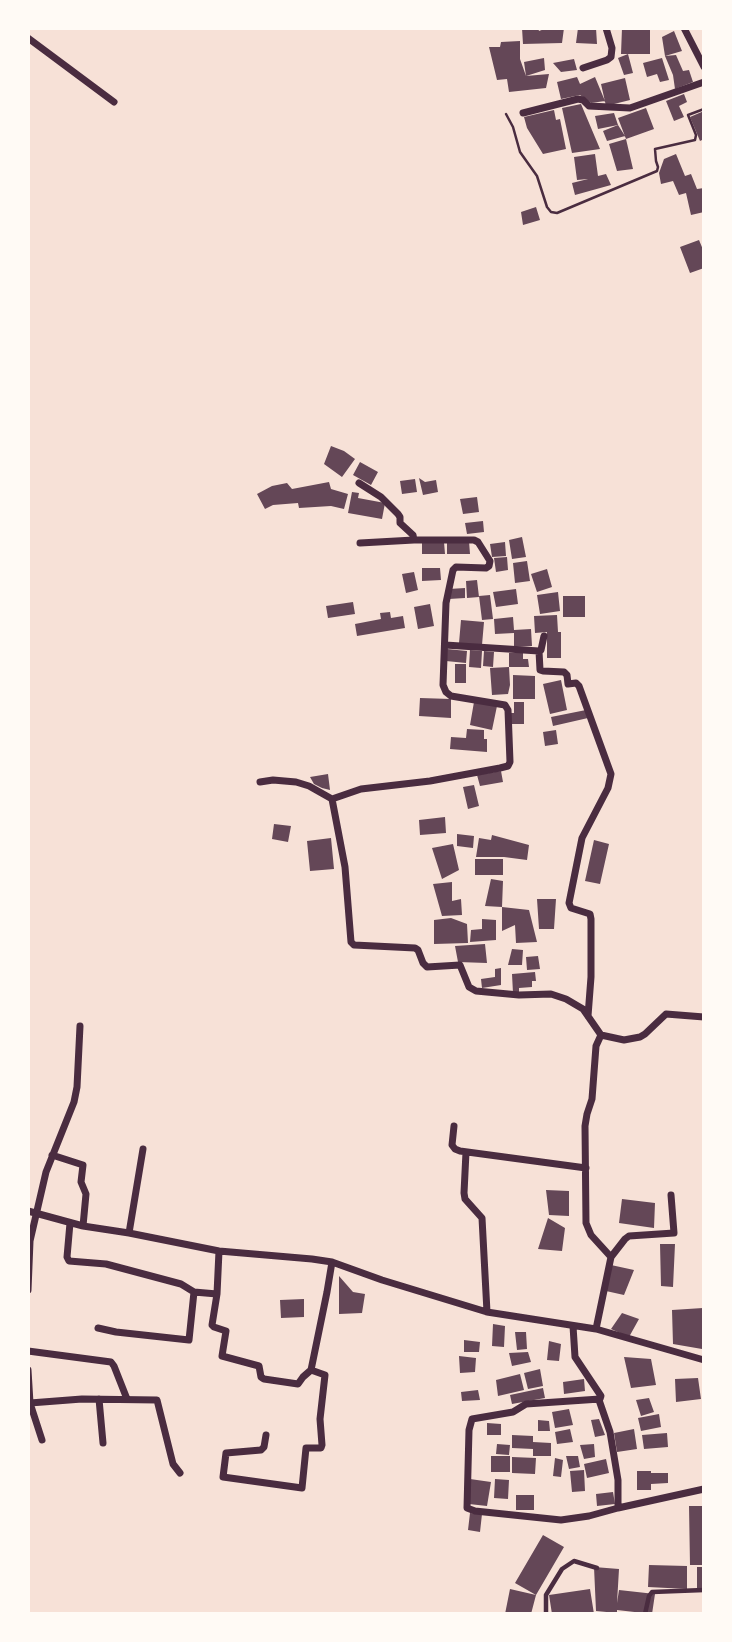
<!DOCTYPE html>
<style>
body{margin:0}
#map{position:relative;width:732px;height:1642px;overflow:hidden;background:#f7e1d7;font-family:Ubuntu,sans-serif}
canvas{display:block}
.frame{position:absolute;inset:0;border:30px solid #fffaf5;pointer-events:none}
</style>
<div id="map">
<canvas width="732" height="1642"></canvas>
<div class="frame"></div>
</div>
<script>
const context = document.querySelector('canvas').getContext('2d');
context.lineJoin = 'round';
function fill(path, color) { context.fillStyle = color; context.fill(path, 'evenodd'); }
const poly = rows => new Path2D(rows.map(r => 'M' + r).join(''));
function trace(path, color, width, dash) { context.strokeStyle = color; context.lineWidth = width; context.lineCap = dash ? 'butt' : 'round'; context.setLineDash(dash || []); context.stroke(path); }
fill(poly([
 [522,28,538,28,539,31,547,28,564,28,562,43,523,44],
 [578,28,596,28,597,44,576,43],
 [622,28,650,28,650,54,621,54],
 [674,31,682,51,665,56,662,37],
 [520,41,520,59,526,76,524,62,544,58,545,70,526,76,549,74,546,88,509,92,507,79,497,80,489,47,500,47,501,42],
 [628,54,633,73,624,75,618,58],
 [676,55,683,71,689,70,693,82,675,89,673,75,665,56],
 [662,58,669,80,660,82,657,74,647,77,643,63],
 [574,59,577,70,561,72,553,63],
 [577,77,580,84,595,77,605,101,591,103,580,95,561,99,557,82],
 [625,78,630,100,606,106,601,84],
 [684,94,687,102,679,106,684,117,674,121,666,101],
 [581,104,600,149,572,153,562,108],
 [646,108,654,129,626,139,633,169,617,171,609,144,626,139,618,118],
 [554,110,556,120,560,119,566,149,543,154,527,128,524,117],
 [704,111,704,139,700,141,690,117],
 [614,113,618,125,625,136,607,141,603,131,618,125,598,129,595,116],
 [595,154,598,176,606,174,611,185,575,195,572,183,588,179,577,180,574,157],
 [676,154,685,176,691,174,697,189,704,188,704,212,691,215,686,193,679,195,673,181,661,184,659,173,664,159],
 [536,207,540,220,523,225,521,212],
 [699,240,704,252,704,268,690,273,680,247],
 [331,446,344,451,355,459,342,477,324,464],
 [360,462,378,472,371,485,353,475],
 [419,478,425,482,436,480,438,492,423,495],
 [415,479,417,492,402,494,400,481],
 [329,482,331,489,348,494,344,509,331,506,299,508,298,503,273,505,265,509,257,494,272,486,287,483,292,489],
 [352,492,359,493,358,498,385,503,382,519,348,513],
 [477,497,479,512,463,514,460,499],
 [483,521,484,532,467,534,465,523],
 [522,537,526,557,512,559,509,540],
 [447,541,469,541,470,554,447,554],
 [444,542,445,554,422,554,422,543],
 [505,542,506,556,492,557,490,544],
 [507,557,508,570,496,572,494,558],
 [527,561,530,581,515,583,513,563],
 [422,568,440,568,441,580,422,581],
 [547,569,552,587,537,592,531,574],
 [414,572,418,590,406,593,402,574],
 [477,580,479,597,467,598,466,581],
 [465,588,465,598,449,599,449,589],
 [516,589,518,604,496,607,493,592],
 [558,592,560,611,540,614,537,595],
 [490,595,493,619,482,620,479,596],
 [563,596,585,596,585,617,563,617],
 [353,602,355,614,328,618,326,606],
 [430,604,434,626,418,629,414,607],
 [390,612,391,618,403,616,405,628,357,636,355,624,381,619,380,613],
 [557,615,558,632,561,632,561,658,547,658,547,632,535,633,534,616],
 [513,617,514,630,531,629,532,646,514,647,514,633,495,634,494,619],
 [461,620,484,622,482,645,459,643],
 [447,649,467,651,466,663,446,661],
 [470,650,482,651,481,668,469,667],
 [484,651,494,652,493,667,483,666],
 [509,653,523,653,523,659,528,659,529,667,509,667],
 [455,664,466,664,466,683,455,683],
 [509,667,510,685,508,694,492,695,490,668],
 [513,675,535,676,535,699,513,699],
 [561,680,567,710,550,714,543,684],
 [420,698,451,699,451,718,419,716],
 [474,702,497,706,492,730,470,725],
 [514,702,524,702,524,724,511,724,511,713,514,713],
 [586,710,588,718,553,726,551,717],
 [467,729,484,730,484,739,487,739,487,752,450,749,451,737,466,738],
 [556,730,558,744,545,746,543,732],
 [501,771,503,782,480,786,477,775],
 [328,774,330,790,322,788,314,784,310,777],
 [474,785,479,806,468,809,463,787],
 [445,817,446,833,420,835,419,820],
 [274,824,291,826,288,842,272,839],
 [457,834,474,836,473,848,457,846],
 [492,835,529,845,527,860,504,857,476,857,479,838,491,840],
 [331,838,334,869,310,871,307,841],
 [594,840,609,844,600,884,585,881],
 [453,844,459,870,442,879,432,848],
 [475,859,503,859,503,875,475,875],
 [491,879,503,881,502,907,485,906],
 [452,882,452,901,461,899,462,915,442,916,433,884],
 [537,899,556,899,554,929,539,929],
 [502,907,529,910,537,942,516,943,515,925,502,931],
 [451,918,467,924,468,943,434,944,434,920],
 [482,919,496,920,496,940,470,942,471,930,482,929],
 [485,944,487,963,458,962,455,946],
 [512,949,523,950,522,965,508,965],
 [538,956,540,969,527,970,526,957],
 [501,968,501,985,482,988,481,979,495,977,495,969],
 [535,972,536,981,532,981,532,987,519,988,519,992,513,993,512,974],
 [546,1190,569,1191,569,1216,549,1215],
 [622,1199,655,1203,654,1228,619,1223],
 [548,1218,565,1228,562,1251,538,1249],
 [660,1244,675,1244,673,1287,661,1286],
 [611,1265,634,1270,624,1295,606,1291],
 [339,1276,353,1292,365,1294,362,1313,339,1314],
 [304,1299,304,1317,281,1318,280,1300],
 [703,1308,702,1349,673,1344,672,1310],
 [622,1313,639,1319,629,1337,611,1329],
 [493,1324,505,1326,504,1347,492,1346],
 [515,1332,526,1332,527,1349,517,1350],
 [464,1340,480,1342,479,1352,464,1352],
 [549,1341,561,1344,559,1361,547,1360],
 [528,1352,531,1362,512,1366,509,1353],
 [459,1356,476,1358,475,1372,460,1373],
 [624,1357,651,1359,656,1385,631,1388],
 [540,1369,543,1386,528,1389,524,1373],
 [520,1374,524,1390,498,1396,496,1380],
 [698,1378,701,1399,676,1402,675,1379],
 [584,1379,585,1391,564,1394,563,1382],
 [543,1388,545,1398,512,1404,510,1395],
 [478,1390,480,1400,462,1401,461,1392],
 [649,1398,654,1412,641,1416,636,1400],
 [569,1409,573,1425,555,1428,552,1412],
 [659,1414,661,1427,641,1431,638,1418],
 [599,1419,605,1435,595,1437,591,1420],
 [538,1420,549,1421,550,1431,538,1431],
 [487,1423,501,1424,501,1435,487,1435],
 [570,1429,573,1442,557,1444,555,1432],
 [634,1429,637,1449,617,1452,614,1433],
 [667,1433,668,1447,644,1449,642,1435],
 [512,1435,533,1436,533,1442,551,1443,551,1456,533,1456,533,1449,512,1448],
 [497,1444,510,1445,509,1455,496,1454],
 [594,1444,595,1457,584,1459,580,1445],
 [491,1456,510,1456,510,1472,491,1472],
 [566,1456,578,1456,580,1467,569,1469],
 [512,1457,536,1458,535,1474,512,1473],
 [555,1458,563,1460,561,1477,553,1476],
 [606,1459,609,1473,587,1478,584,1464],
 [584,1470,585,1491,572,1492,570,1471],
 [637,1471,651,1471,651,1473,668,1473,668,1483,651,1484,651,1490,637,1490],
 [470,1479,491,1482,487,1506,469,1504],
 [495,1479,509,1480,508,1499,494,1498],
 [613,1492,615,1504,597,1506,596,1494],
 [516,1495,534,1495,534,1510,516,1510],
 [689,1506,704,1506,704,1565,690,1565],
 [470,1513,482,1514,480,1532,468,1530],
 [543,1535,564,1547,536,1595,531,1614,505,1614,510,1589,536,1595,515,1583],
 [649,1565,687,1566,687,1589,648,1587],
 [594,1567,619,1569,617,1603,619,1590,655,1594,652,1614,617,1610,617,1613,596,1611],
 [697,1567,704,1567,704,1588,697,1588],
 [590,1589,594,1614,552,1614,549,1595]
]), '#644757');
trace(poly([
 [506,114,513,127,520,152,537,176,547,207,551,212,557,213,657,171,658,167,656,161,655,149,695,140,696,135,688,115,704,109]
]), '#4a2c40', 2.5);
trace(poly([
 [546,1614,546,1595,562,1569,574,1561,597,1568],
 [645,1614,649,1596,652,1592,704,1590]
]), '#4a2c40', 4.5);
trace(poly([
 [684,28,704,67],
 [28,38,114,102],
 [583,68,607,60,611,57,612,48,606,28],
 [523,113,578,99,583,100,589,106,630,108,704,82],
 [359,483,381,497,398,514,400,517,400,523,413,535,414,540,474,540,478,542,490,561,489,566,486,568,456,567,453,570,446,603,443,685,446,692,451,696,505,705,508,710,510,762,508,766,500,768,430,781,361,789,332,799,345,867,351,942,354,945,415,948,418,950,423,963,427,967,460,965,469,987,476,991,519,995,551,994,566,999,583,1009,601,1035],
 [360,543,414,540],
 [445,645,539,651,541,650,544,636],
 [539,651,540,670,543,671,564,672,567,675,568,684,576,683,579,686,611,774,608,788,582,838,569,903,571,908,590,914,591,919,591,977,588,1016],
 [260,782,273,780,296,782,309,786,332,799],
 [454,1126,452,1145,455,1149,460,1151,586,1168],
 [466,1152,464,1193,465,1199,482,1218,487,1312],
 [52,1155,83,1165,81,1182,86,1194,83,1226],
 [28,1211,83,1226,129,1233,219,1251,312,1259,332,1262,382,1280,487,1312,596,1329,704,1360],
 [70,1223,67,1257,69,1261,106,1264,181,1284,194,1292],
 [129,1233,143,1149],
 [219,1251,217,1294,212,1325,214,1327,226,1331,222,1356,259,1366,261,1377,264,1379,298,1384,303,1377,311,1370],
 [611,1257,625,1239,629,1236,674,1233,671,1195],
 [28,1290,30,1241,46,1172,74,1102,77,1087,80,1026],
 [573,1326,575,1357,601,1396,600,1399,526,1404,513,1412,472,1419,469,1430,467,1508,475,1511,561,1520,589,1516,618,1508,704,1489],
 [98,1328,116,1332,189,1340,194,1292,217,1294],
 [596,1329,611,1257,591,1235,586,1223,585,1126,587,1114,592,1099,596,1046,601,1035,624,1040,640,1037,645,1034,666,1014,704,1017],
 [28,1351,111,1362,114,1366,127,1399],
 [28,1370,30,1403,42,1440],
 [99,1399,103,1443],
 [599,1400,610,1432,618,1480,618,1508],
 [30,1403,82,1399,157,1400,173,1464,180,1473],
 [266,1435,264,1447,261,1450,226,1453,223,1477,302,1488,306,1448,321,1448,322,1445,320,1419,325,1375,311,1370,327,1292,332,1262]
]), '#4a2c40', 7);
</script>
